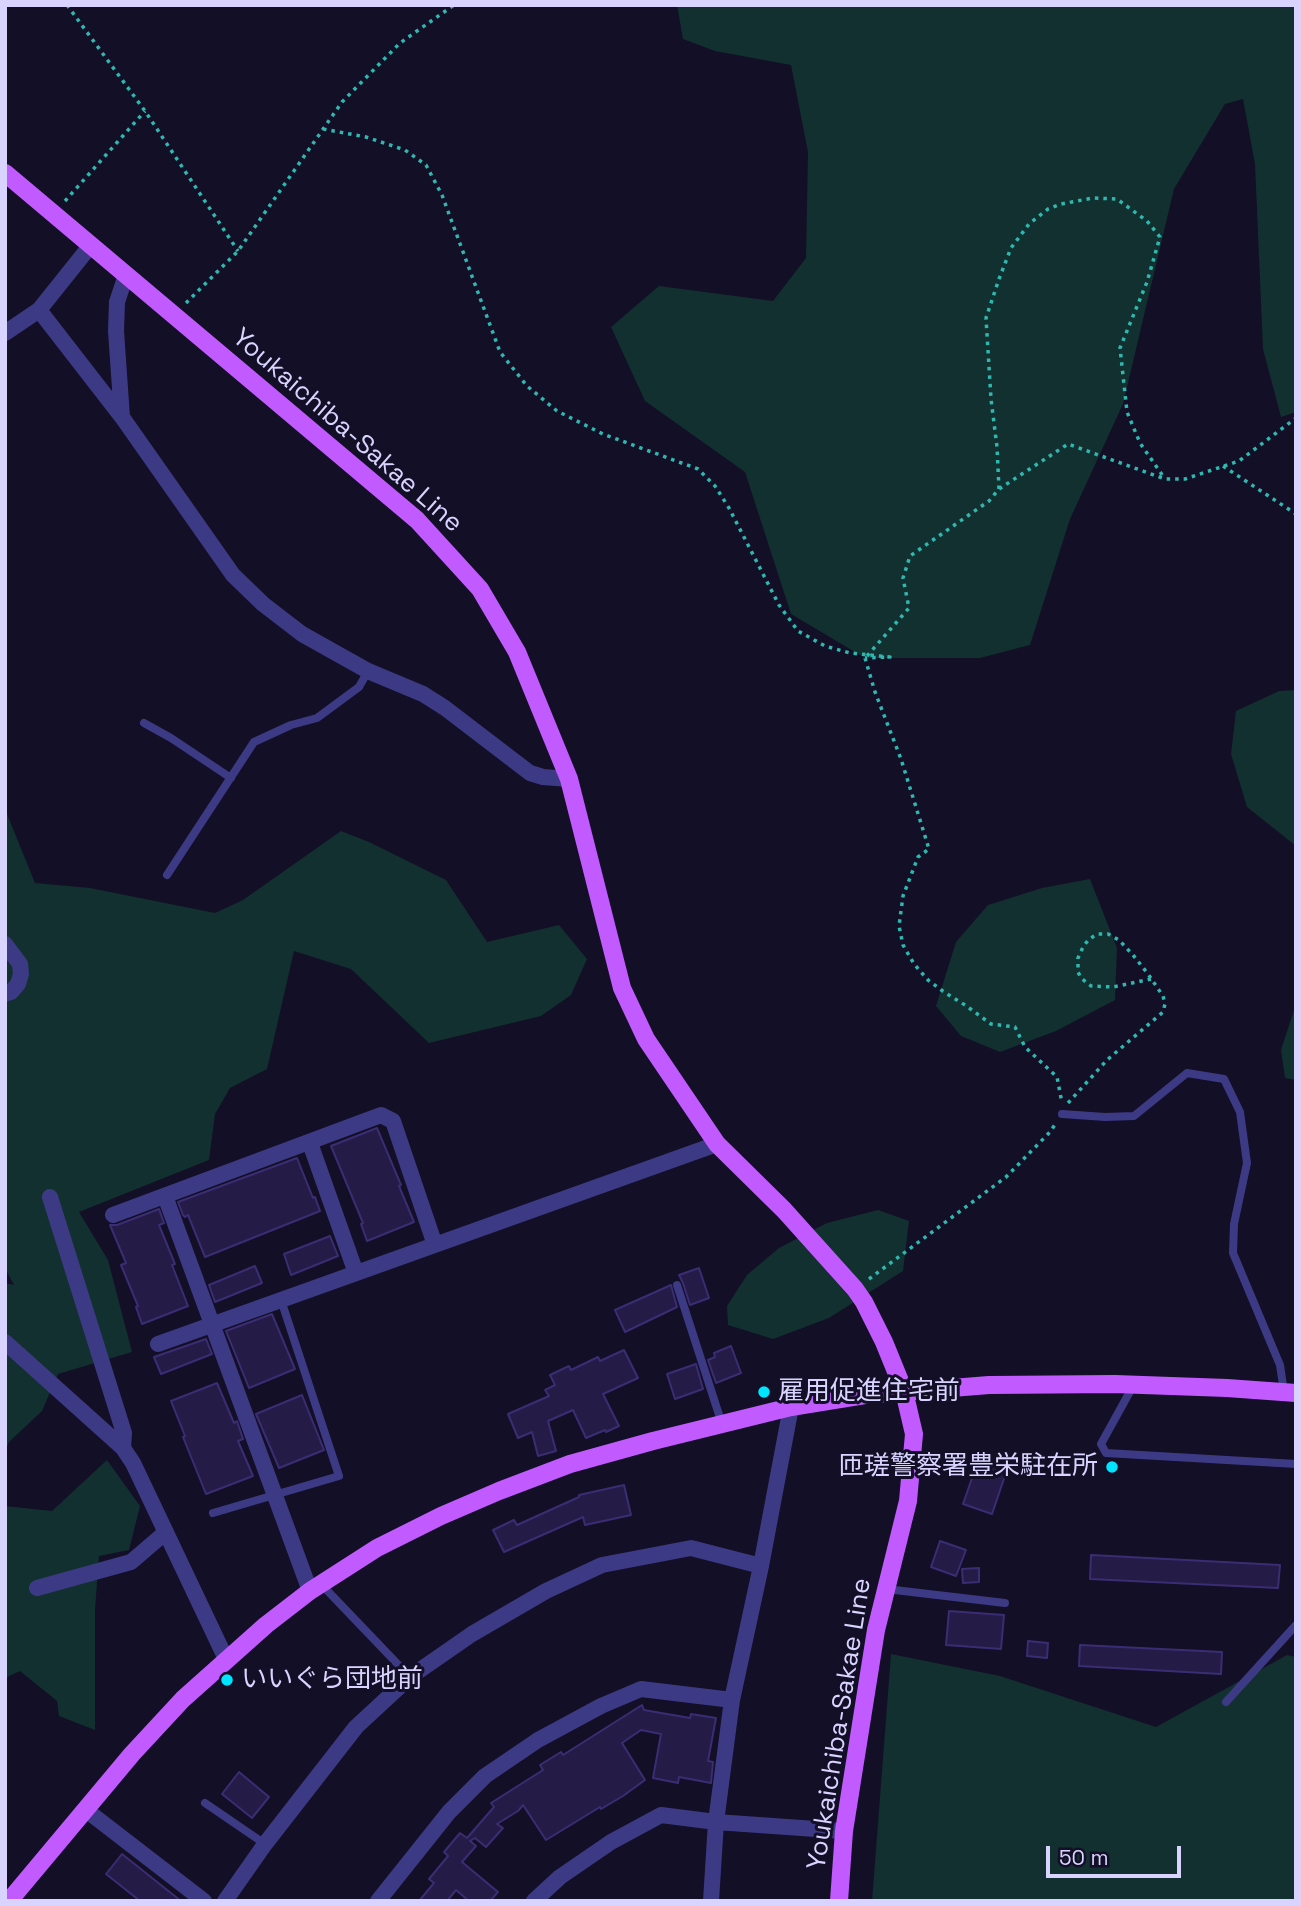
<!DOCTYPE html>
<meta charset="utf-8">
<style>
body{margin:0}
#map{position:relative;width:1301px;height:1906px;overflow:hidden;background:#130f26;font-family:"Space Grotesk",sans-serif}
canvas{display:block}
.frame{position:absolute;inset:0;border:7px solid #d9d4ff;pointer-events:none}
.scale{position:absolute;left:1046px;top:1846px;width:135px;height:32px;box-sizing:border-box;border:4px solid #d9d4ff;border-top:0;padding-left:9px;font-size:21px;line-height:24px;white-space:nowrap;color:#d9d4ff;-webkit-text-stroke:5px #130f26;paint-order:stroke}
</style>
<div id="map">
<canvas width="1301" height="1906"></canvas>
<div class="frame"></div>
<div class="scale">50 m</div>
</div>
<script>
const context = document.querySelector('canvas').getContext('2d');
context.lineJoin = 'round';
function fill(path, color) { context.fillStyle = color; context.fill(path, 'evenodd'); }
const poly = rows => new Path2D(rows.map(r => 'M' + r).join(''));
function trace(path, color, width, dash) { context.strokeStyle = color; context.lineWidth = width; context.lineCap = dash ? 'butt' : 'round'; context.setLineDash(dash || []); context.stroke(path); }
function label(font, color, halo, rows, align = 'center') {
  context.font = font + ' "Space Grotesk","Noto Sans JP",sans-serif'; context.lineWidth = 6; context.setLineDash([]); context.textBaseline = 'middle'; context.strokeStyle = halo; context.fillStyle = color; for (const [text, x, y, turn = 0] of rows) {
    context.save(); context.translate(x, y); context.rotate((+turn || 0) * Math.PI / 180); context.textAlign = isNaN(turn) ? turn : align; if (halo) context.strokeText(text, 0, 0); context.fillText(text, 0, 0); context.restore();
  }
}
fill(poly([
 [677,5,1296,5,1296,412,1281,417,1263,349,1255,164,1243,99,1225,104,1174,189,1123,404,1070,519,1030,645,980,658,865,658,791,614,745,472,645,401,611,327,659,286,773,301,806,258,808,152,791,65,715,51,683,39],
 [1296,690,1296,846,1247,807,1231,754,1236,711,1279,691],
 [5,809,35,883,90,888,215,913,243,900,341,831,369,842,446,880,487,942,559,925,587,959,571,995,541,1016,429,1043,351,969,294,951,267,1069,230,1088,215,1114,209,1160,79,1212,108,1260,132,1352,58,1374,42,1411,9,1442,5,1451,5,1283,14,1285,5,1268],
 [1090,879,1117,948,1115,1000,1056,1031,1000,1052,961,1036,936,1006,956,942,988,905,1042,888],
 [1296,1004,1296,1080,1285,1078,1281,1050],
 [878,1210,909,1221,903,1271,829,1318,773,1339,728,1325,727,1306,747,1275,779,1248,827,1223],
 [107,1460,140,1506,129,1550,99,1556,95,1610,95,1730,59,1716,57,1701,20,1671,5,1678,5,1506,52,1511],
 [891,1654,1000,1676,1156,1727,1287,1655,1296,1657,1296,1901,872,1901]
]), '#12302f');
const building = poly([
 [377,1128,401,1185,399,1186,414,1222,367,1241,361,1224,363,1223,331,1146,377,1128],
 [297,1158,313,1198,315,1197,320,1211,205,1257,188,1215,185,1217,183,1215,178,1202,297,1158],
 [159,1209,164,1223,159,1225,175,1264,172,1265,188,1306,142,1324,136,1307,138,1306,121,1265,126,1263,110,1225,117,1225,159,1209],
 [330,1236,338,1256,291,1275,284,1254,330,1236],
 [255,1266,262,1283,215,1302,209,1285,255,1266],
 [699,1268,709,1298,690,1305,683,1283,679,1275,699,1268],
 [671,1285,677,1307,625,1332,615,1310,671,1285],
 [272,1314,295,1369,249,1388,226,1331,272,1314],
 [206,1339,212,1354,161,1374,154,1357,206,1339],
 [731,1346,741,1373,716,1383,708,1360,715,1357,714,1353,731,1346],
 [624,1350,638,1378,603,1394,619,1426,606,1432,605,1430,586,1438,573,1410,548,1421,556,1451,538,1456,532,1432,518,1438,508,1414,549,1396,545,1390,555,1385,550,1375,569,1366,571,1370,598,1357,600,1361,624,1350],
 [696,1364,703,1389,675,1399,667,1374,696,1364],
 [217,1383,234,1423,237,1421,243,1439,238,1441,253,1476,206,1494,183,1437,185,1436,171,1401,217,1383],
 [302,1395,324,1450,279,1468,256,1414,302,1395],
 [979,1458,1008,1467,992,1514,963,1504,979,1458],
 [624,1485,631,1515,585,1525,583,1517,504,1552,493,1530,514,1520,517,1525,579,1497,579,1495,624,1485],
 [940,1541,966,1550,956,1576,931,1567,940,1541],
 [1091,1555,1280,1565,1278,1588,1090,1579,1091,1555],
 [979,1568,979,1582,963,1583,962,1569,979,1568],
 [949,1611,1004,1615,1001,1649,946,1645,949,1611],
 [1028,1641,1048,1643,1047,1658,1027,1656,1028,1641],
 [1080,1645,1222,1652,1221,1674,1079,1666,1080,1645],
 [642,1705,644,1710,690,1718,691,1714,716,1718,708,1761,713,1762,711,1783,679,1777,678,1783,653,1778,661,1734,641,1730,622,1743,645,1780,623,1796,601,1809,600,1807,546,1840,523,1805,518,1811,497,1824,503,1828,486,1847,475,1838,470,1841,476,1846,462,1862,498,1892,490,1901,469,1901,456,1890,447,1901,419,1901,434,1883,429,1879,448,1856,444,1852,460,1833,467,1838,494,1807,491,1803,543,1770,540,1765,561,1752,563,1755,642,1705],
 [239,1772,269,1797,252,1818,222,1794,239,1772],
 [122,1854,181,1901,140,1901,106,1874,122,1854]
]);
fill(building, '#241b47');
trace(building, '#3b2d73', 2);
trace(poly([
 [67,5,145,111,238,251],
 [323,129,366,137,405,150,426,165,442,195,500,352,527,386,557,411,603,434,698,469,715,486,729,508,779,605,798,631,825,646,850,653,890,657,865,658],
 [65,201,145,111],
 [186,303,238,251,342,102,400,43,454,5],
 [1223,466,1296,514],
 [999,489,997,447,991,399,986,318,999,279,1011,248,1029,224,1048,209,1061,204,1093,198,1117,199,1147,221,1160,237,1147,282,1120,348,1127,412,1140,443,1165,479],
 [867,656,909,608,903,578,910,556,989,501,999,489,1068,444,1165,479,1185,479,1239,461,1296,418],
 [865,658,875,692,901,759,929,849,918,857,903,896,899,926,903,945,914,964,928,980,944,992,965,1005,991,1024,1015,1027,1025,1047,1057,1077,1062,1103],
 [1068,1103,1107,1060,1163,1012,1165,1004,1163,996,1148,974,1133,955,1119,940,1108,934,1098,934,1089,939,1083,947,1078,958,1078,972,1081,978,1091,986,1113,987,1151,979],
 [869,1279,1006,1177,1050,1132,1056,1123]
]), '#2fb8b0', 3.5, [3.5, 5]);
trace(poly([
 [144,723,171,738,231,778],
 [167,875,254,742,291,725,317,718,359,687,368,671],
 [1062,1114,1105,1117,1134,1116,1187,1073,1224,1079,1240,1112,1247,1163,1234,1224,1233,1253,1280,1365,1284,1392],
 [677,1285,722,1424],
 [1133,1386,1101,1444,1106,1453,1296,1464],
 [213,1513,339,1476,281,1300],
 [321,1584,410,1677],
 [886,1589,1005,1603],
 [1226,1702,1296,1625],
 [205,1803,265,1844]
]), '#3d3a85', 8);
trace(poly([
 [39,310,122,417,233,575,263,604,302,634,368,671,423,694,445,708,530,773,543,777,569,779],
 [5,333,39,310,91,245],
 [122,417,116,331,117,302,126,275],
 [5,944,20,964,21,974,18,984,11,992,5,994],
 [310,1143,356,1273],
 [165,1196,310,1591],
 [50,1197,124,1433,123,1448],
 [113,1215,381,1115,393,1121,435,1245],
 [5,1342,123,1448,133,1463,226,1659],
 [158,1344,717,1144],
 [37,1588,131,1562,166,1532],
 [86,1810,204,1901],
 [225,1901,265,1844,356,1727,410,1677,472,1634,546,1591,602,1565,691,1548,761,1566],
 [378,1901,449,1812,485,1776,538,1740,601,1706,641,1689,732,1700],
 [534,1901,560,1877,611,1842,661,1815,716,1822,844,1831],
 [711,1901,716,1822,732,1700,761,1566,791,1407]
]), '#3d3a85', 16);
trace(poly([
 [5,173,417,520,480,589,517,652,569,779,622,988,646,1039,717,1144,784,1210,855,1289,864,1302,884,1342,904,1391,914,1434,908,1501,876,1630,844,1831,839,1901],
 [9,1901,132,1754,183,1699,266,1625,310,1591,377,1548,441,1516,499,1491,570,1464,653,1441,791,1407,865,1395,989,1385,1115,1384,1227,1388,1296,1393]
]), '#c25bff', 18);
for (const [x, y, r, color] of [
 [764,1392,7,"#00e5ff"],
 [1112,1467,7,"#00e5ff"],
 [227,1680,7,"#00e5ff"]
]) { const dot = new Path2D(); dot.arc(x, y, r, 0, 2 * Math.PI); context.fillStyle = color; context.fill(dot); trace(dot, '#130f26', 2.5); }
label('26px', '#d9d4ff', '#130f26', [
 ["Youkaichiba-Sakae Line",347,431,41],
 ["Youkaichiba-Sakae Line",840,1724,-81]
]);
label('26px', '#d9d4ff', '#130f26', [
 ["雇用促進住宅前",778,1392],
 ["匝瑳警察署豊栄駐在所",1098,1467,"right"],
 ["いいぐら団地前",241,1680]
], 'left');
</script>
